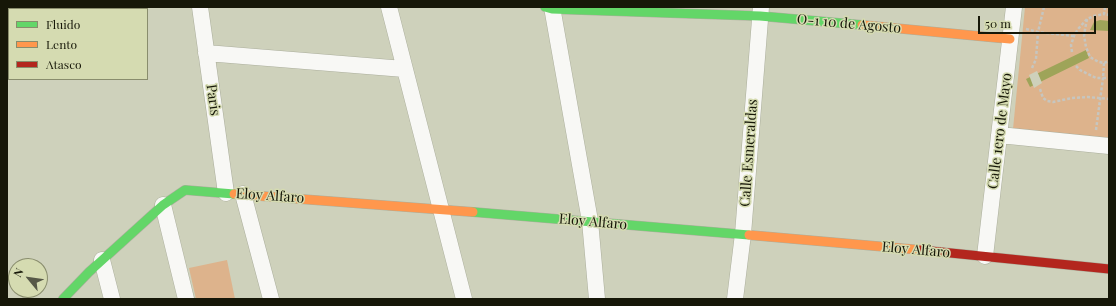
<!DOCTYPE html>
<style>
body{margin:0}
#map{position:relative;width:1116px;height:306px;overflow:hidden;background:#ced1bb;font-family:"Playfair Display",serif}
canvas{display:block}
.frame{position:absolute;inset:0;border:8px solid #161708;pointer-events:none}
.legend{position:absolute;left:8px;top:8px;width:140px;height:72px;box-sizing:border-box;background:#d5dbb1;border:1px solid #898d6d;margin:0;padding:5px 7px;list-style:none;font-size:12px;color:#161708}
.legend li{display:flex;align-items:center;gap:8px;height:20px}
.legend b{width:20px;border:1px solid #898d6d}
.north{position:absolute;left:8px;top:258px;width:40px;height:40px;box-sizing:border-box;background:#d5dbb1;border:1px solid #898d6d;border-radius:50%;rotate:299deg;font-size:11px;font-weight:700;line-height:16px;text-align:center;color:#161708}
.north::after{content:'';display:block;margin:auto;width:14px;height:18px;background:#565847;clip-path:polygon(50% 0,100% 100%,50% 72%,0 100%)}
.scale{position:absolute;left:978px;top:16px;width:118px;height:18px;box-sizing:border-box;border:2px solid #161708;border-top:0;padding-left:5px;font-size:12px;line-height:14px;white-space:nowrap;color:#161708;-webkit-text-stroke:3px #d5dbb1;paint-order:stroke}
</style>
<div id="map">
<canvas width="1116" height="306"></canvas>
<div class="frame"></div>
<ul class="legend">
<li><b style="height:5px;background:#63d668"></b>Fluido</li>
<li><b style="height:5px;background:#ff974d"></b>Lento</li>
<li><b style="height:5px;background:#b3261e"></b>Atasco</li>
</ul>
<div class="north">N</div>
<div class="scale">50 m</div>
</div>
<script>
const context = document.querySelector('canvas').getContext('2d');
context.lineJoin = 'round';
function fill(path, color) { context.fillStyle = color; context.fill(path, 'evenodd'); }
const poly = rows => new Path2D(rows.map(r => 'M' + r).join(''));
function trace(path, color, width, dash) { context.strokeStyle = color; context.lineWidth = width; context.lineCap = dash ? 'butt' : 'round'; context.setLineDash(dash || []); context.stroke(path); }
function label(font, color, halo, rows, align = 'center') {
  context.font = font + ' "Playfair Display",serif'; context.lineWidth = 3; context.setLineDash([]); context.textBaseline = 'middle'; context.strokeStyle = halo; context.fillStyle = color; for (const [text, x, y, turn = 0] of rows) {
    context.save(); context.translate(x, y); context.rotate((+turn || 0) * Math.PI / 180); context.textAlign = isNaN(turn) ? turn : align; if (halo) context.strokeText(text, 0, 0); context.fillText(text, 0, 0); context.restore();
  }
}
fill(poly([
 [1025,7,1109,7,1109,139,1013,129],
 [227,260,235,299,196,299,189,268]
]), '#ddb38c');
fill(poly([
 [1100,20,1109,21,1109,31,1090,30,1094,22],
 [1086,50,1089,58,1030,87,1026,79]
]), '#9ea459');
fill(poly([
 [1037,71,1042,83,1034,88,1029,75]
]), '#ced1bb');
const street = poly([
 [200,7,226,193],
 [389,7,464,299],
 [552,7,590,221,597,299],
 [206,53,404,69],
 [999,135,1109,146],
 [243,194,271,299],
 [163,205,186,299],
 [985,256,1014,7],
 [102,260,112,299],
 [735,299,743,234,761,7]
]);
const fast = poly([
 [545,7,552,9,760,16,862,25],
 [473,212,749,235],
 [63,299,89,272,163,205,185,190,234,194]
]);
const slow = poly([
 [862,25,1010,39],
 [234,194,473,212],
 [749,235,921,250]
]);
const jam = poly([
 [921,250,1109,269]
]);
trace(street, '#abae9c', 17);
trace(fast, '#abae9c', 10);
trace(slow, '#abae9c', 10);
trace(jam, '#abae9c', 10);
trace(poly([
 [1105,7,1104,14,1109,15],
 [1087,19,1084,35,1086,47,1090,57,1095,60,1099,62,1104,63,1109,61],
 [1026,29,1038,32,1044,7],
 [1072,52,1071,45,1074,36,1078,29,1087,19,1094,16,1104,14],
 [1104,63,1103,78,1109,78],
 [1076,66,1080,70,1096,78,1103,78,1096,130],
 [1032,68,1036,59,1038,32,1074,36],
 [1040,89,1043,98,1047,101,1053,102,1072,98,1088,97,1109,99]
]), '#c6c6c0', 2.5, [3, 2]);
trace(street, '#f8f8f5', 16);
trace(fast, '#63d668', 9);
trace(slow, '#ff974d', 9);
trace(jam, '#b3261e', 9);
label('14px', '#161708', '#d5dbb1', [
 ["O-1 10 de Agosto",849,24,5],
 ["Paris",213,100,82],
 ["Calle 1ero de Mayo",1000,131,-83],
 ["Calle Esmeraldas",749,153,-86],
 ["Eloy Alfaro",270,196,4],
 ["Eloy Alfaro",593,222,5],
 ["Eloy Alfaro",916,250,5]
]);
</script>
